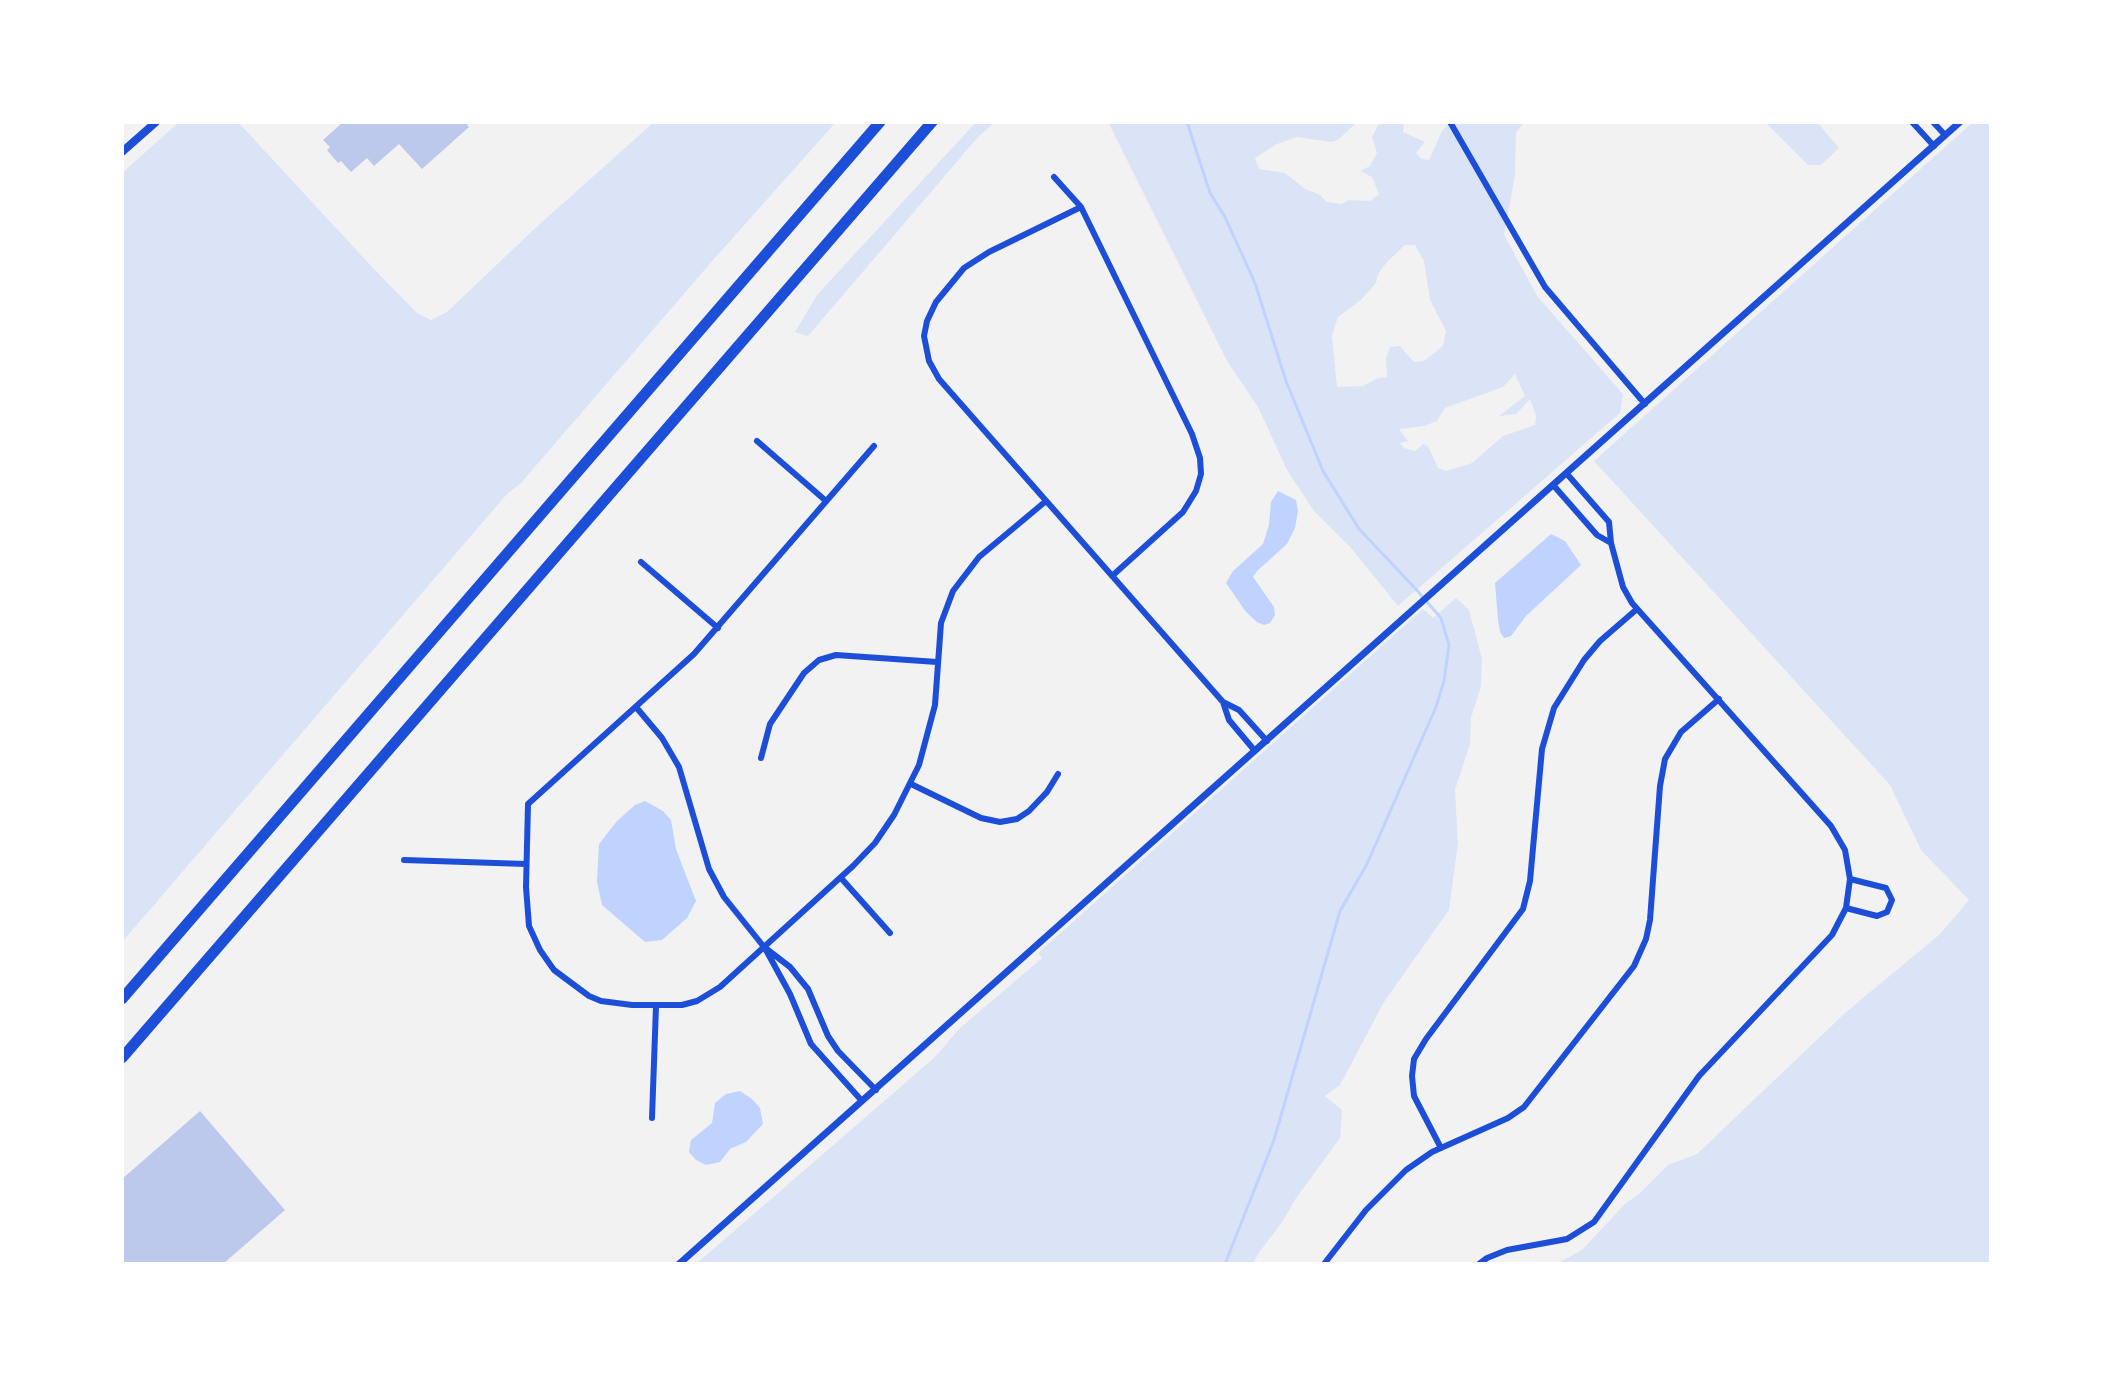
<!DOCTYPE html>
<style>
body{margin:0}
#map{position:relative;width:2113px;height:1386px;overflow:hidden;background:#f2f2f2;font-family:Cabin,sans-serif}
canvas{display:block}
.frame{position:absolute;inset:0;border:124px solid #fff;pointer-events:none}
</style>
<div id="map">
<canvas width="2113" height="1386"></canvas>
<div class="frame"></div>
</div>
<script>
const context = document.querySelector('canvas').getContext('2d');
context.lineJoin = 'round';
function fill(path, color) { context.fillStyle = color; context.fill(path, 'evenodd'); }
const poly = rows => new Path2D(rows.map(r => 'M' + r).join(''));
function trace(path, color, width, dash) { context.strokeStyle = color; context.lineWidth = width; context.lineCap = dash ? 'butt' : 'round'; context.setLineDash(dash || []); context.stroke(path); }
fill(poly([
 [179,122,238,122,373,268,417,313,431,320,447,312,531,232,654,122,836,122,714,259,521,483,507,494,123,941,122,173],
 [976,122,995,122,978,137,808,336,795,332,817,295],
 [1108,122,1357,122,1338,140,1332,142,1297,137,1277,144,1255,158,1259,169,1285,173,1305,189,1320,195,1327,202,1341,204,1349,200,1370,201,1379,194,1372,177,1360,171,1370,166,1377,153,1372,137,1380,122,1404,122,1403,132,1425,142,1416,153,1422,159,1429,160,1443,129,1453,122,1525,122,1516,132,1515,175,1504,235,1538,297,1623,394,1620,413,1398,606,1350,547,1314,511,1287,470,1258,407,1227,361],
 [1405,245,1415,245,1424,261,1430,300,1446,331,1443,346,1424,361,1414,362,1400,346,1390,347,1386,358,1387,377,1378,378,1363,386,1337,387,1332,336,1338,317,1361,300,1376,283,1378,274,1387,262],
 [1515,374,1525,396,1499,416,1516,414,1530,399,1536,416,1535,425,1503,436,1472,463,1446,471,1438,468,1428,446,1423,444,1415,451,1404,448,1400,443,1408,441,1399,429,1424,426,1437,421,1445,408,1503,387],
 [1765,122,1817,122,1839,148,1821,165,1808,165],
 [1973,122,1991,122,1991,1264,1556,1264,1582,1250,1625,1204,1640,1193,1668,1165,1697,1154,1845,1013,1940,934,1969,900,1921,850,1890,785,1594,461],
 [1456,598,1469,610,1482,659,1481,686,1471,718,1470,744,1455,790,1458,843,1449,910,1384,1002,1340,1085,1325,1096,1342,1110,1340,1138,1294,1201,1285,1218,1258,1254,1253,1264,696,1264,935,1057,959,1029,1042,958,1038,953,1423,609,1433,618]
]), '#dbe4f7');
fill(poly([
 [1278,491,1296,500,1298,511,1295,528,1287,544,1257,571,1253,577,1274,607,1275,615,1270,623,1264,625,1257,622,1246,612,1226,583,1233,571,1263,544,1269,525,1271,502],
 [1551,534,1565,541,1581,565,1526,616,1511,636,1504,638,1500,632,1498,620,1495,583],
 [645,801,663,811,671,820,676,849,696,901,687,918,662,940,645,942,602,905,597,882,599,844,617,821,635,805],
 [740,1091,752,1099,760,1108,763,1124,746,1142,730,1149,720,1162,706,1165,696,1160,689,1152,691,1140,712,1123,715,1103,726,1094]
]), '#bfd3fe');
trace(poly([
 [1187,122,1210,193,1225,217,1255,283,1286,381,1323,471,1359,529,1414,587,1441,618,1449,645,1444,681,1436,707,1367,864,1340,911,1274,1140,1225,1264]
]), '#bfd3fe', 3);
fill(poly([
 [343,122,465,122,469,127,422,169,399,144,374,166,367,158,351,172,341,161,338,163,327,150,330,147,323,140],
 [200,1111,285,1210,223,1264,122,1264,122,1179]
]), '#bdc9ec');
trace(poly([
 [1450,122,1545,287,1645,404],
 [1912,122,1934,146],
 [1933,122,1945,135],
 [1054,177,1081,207,1192,434,1200,458,1201,474,1196,491,1183,512,1112,576],
 [1081,207,989,252,964,268,936,302,927,321,924,336,929,361,939,379,1223,702,1239,710,1267,741],
 [757,441,826,501],
 [874,446,694,654,528,804,526,887,529,926,540,950,554,970,589,996,601,1001,632,1005,682,1005,697,1001,720,987,853,866,875,843,894,815,919,765,935,705,941,623,953,591,979,557,1046,501],
 [1554,486,1597,535,1611,543],
 [641,562,718,628],
 [1223,702,1229,720,1255,751],
 [636,707,662,738,679,767,709,869,724,897,764,947,790,967,808,989,828,1036,838,1051,876,1090],
 [761,758,770,724,804,673,819,660,836,655,937,662],
 [911,784,981,818,1000,822,1017,819,1029,811,1047,792,1058,774],
 [404,860,526,864],
 [841,878,890,933],
 [1846,908,1877,916,1887,912,1892,900,1886,888,1850,879],
 [766,950,790,994,811,1044,862,1101],
 [652,1118,656,1006],
 [1441,1148,1414,1096,1412,1076,1414,1059,1426,1039,1523,909,1530,881,1542,749,1554,708,1584,660,1600,641,1637,609],
 [1324,1264,1366,1210,1406,1170,1432,1152,1508,1118,1524,1107,1634,966,1646,939,1650,920,1660,786,1665,759,1681,732,1719,699],
 [1479,1264,1487,1258,1507,1250,1567,1239,1594,1222,1699,1076,1832,935,1846,908,1850,879,1845,850,1831,826,1632,603,1623,587,1611,543,1609,522,1567,474]
]), '#1d4ed8', 6);
trace(poly([
 [679,1264,1960,122]
]), '#1d4ed8', 7);
trace(poly([
 [122,152,156,122]
]), '#1d4ed8', 8);
trace(poly([
 [122,999,880,122],
 [122,1058,932,122]
]), '#1d4ed8', 11);
</script>
